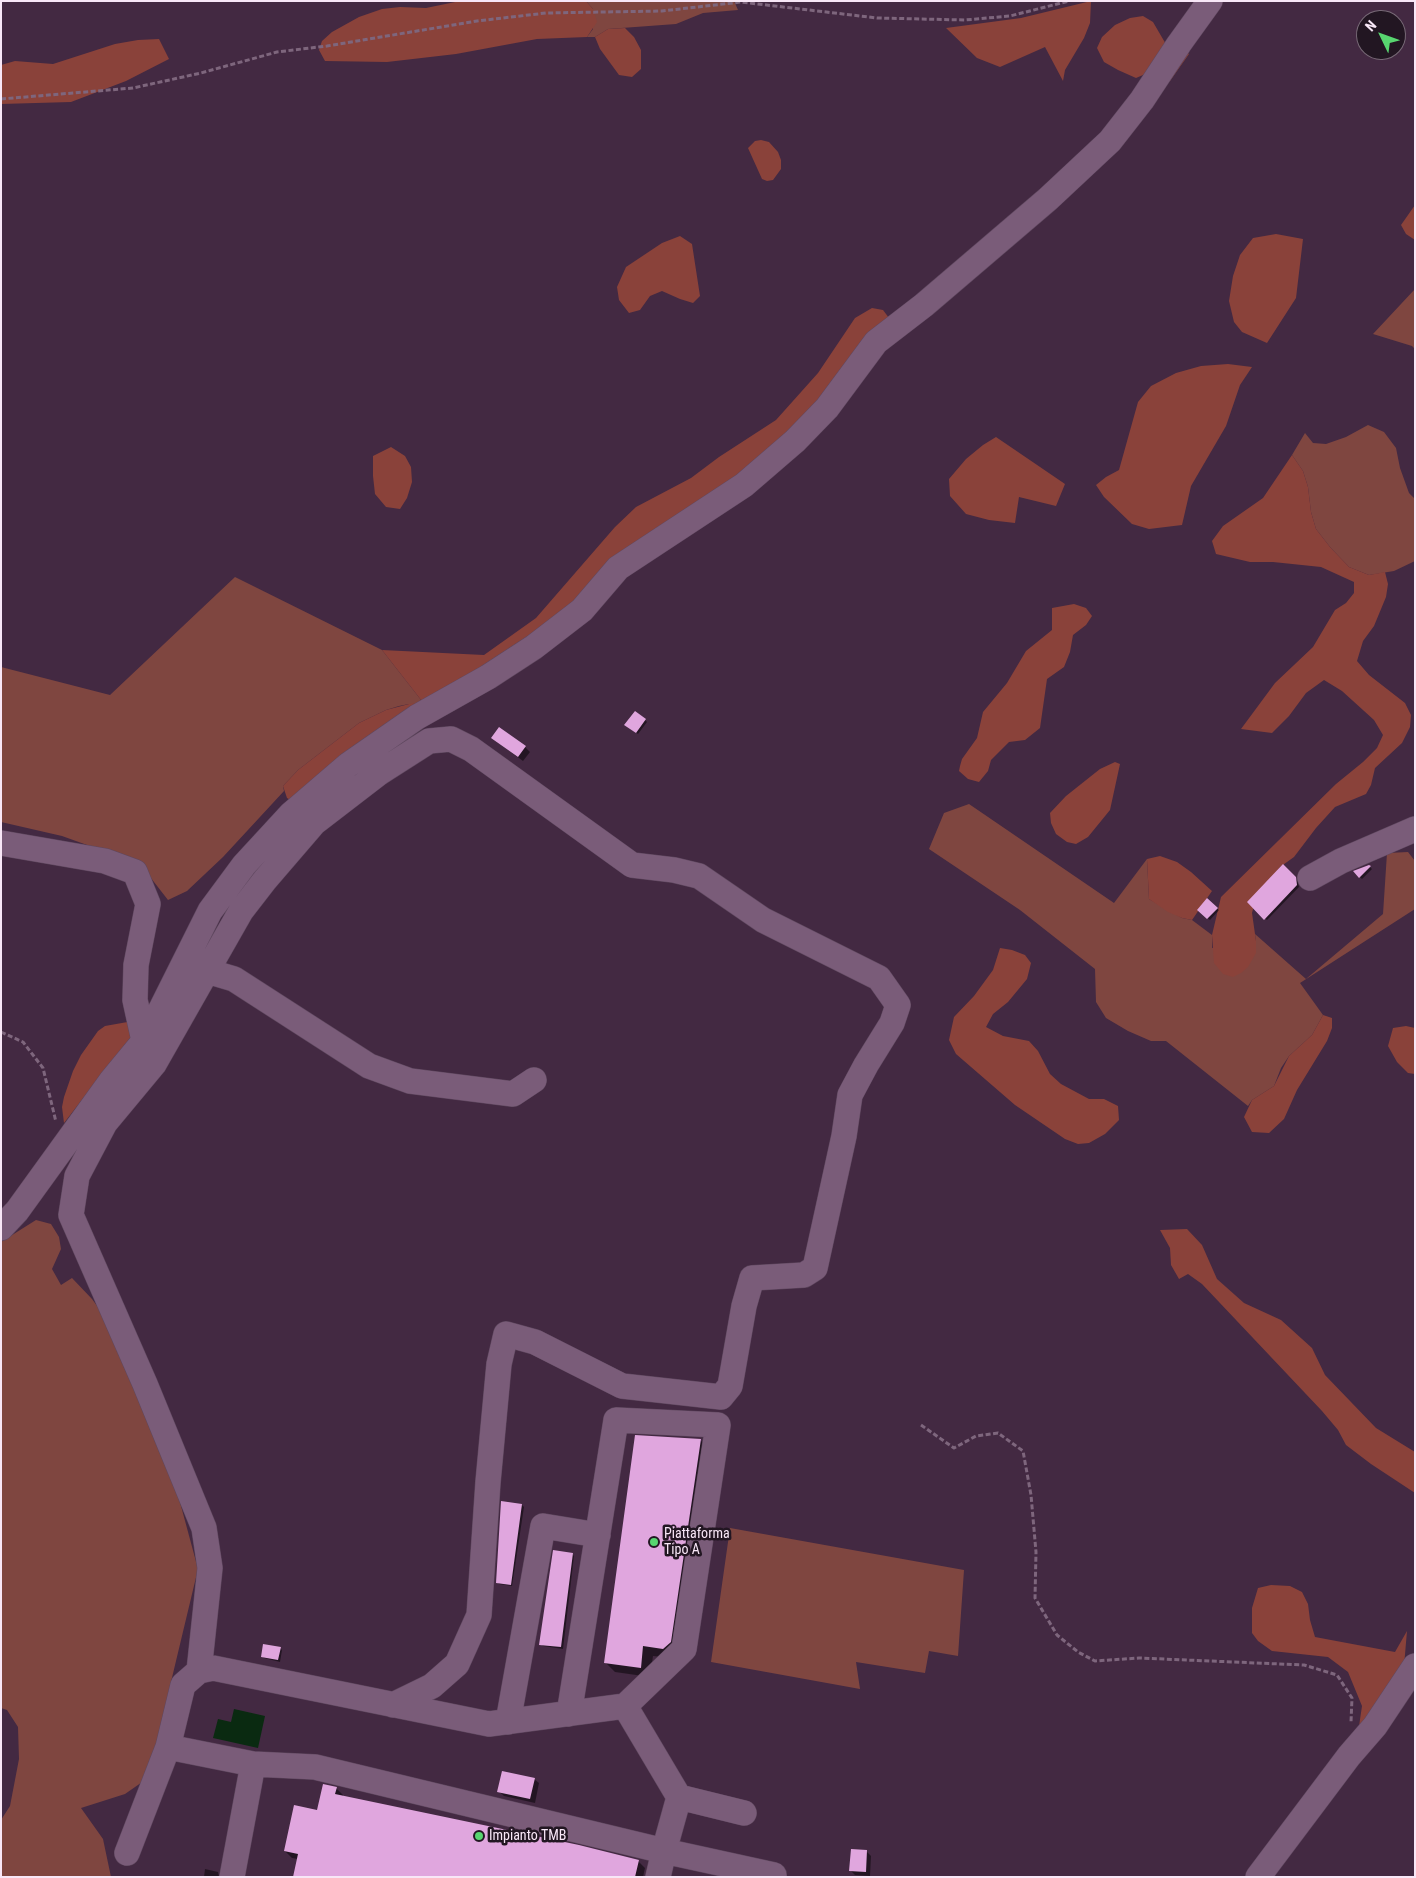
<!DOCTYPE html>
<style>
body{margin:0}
#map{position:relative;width:1416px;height:1878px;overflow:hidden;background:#432942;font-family:"Roboto Condensed",sans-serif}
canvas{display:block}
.frame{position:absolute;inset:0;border:2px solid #f8e7f7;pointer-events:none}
.north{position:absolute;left:1356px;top:10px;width:50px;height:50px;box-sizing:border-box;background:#221622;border:1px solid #786a77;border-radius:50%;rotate:312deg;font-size:14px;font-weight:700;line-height:20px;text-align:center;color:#f8e7f7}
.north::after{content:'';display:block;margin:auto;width:18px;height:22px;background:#58d570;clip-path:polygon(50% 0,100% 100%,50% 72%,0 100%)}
</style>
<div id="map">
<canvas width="1416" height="1878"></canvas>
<div class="frame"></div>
<div class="north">N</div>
</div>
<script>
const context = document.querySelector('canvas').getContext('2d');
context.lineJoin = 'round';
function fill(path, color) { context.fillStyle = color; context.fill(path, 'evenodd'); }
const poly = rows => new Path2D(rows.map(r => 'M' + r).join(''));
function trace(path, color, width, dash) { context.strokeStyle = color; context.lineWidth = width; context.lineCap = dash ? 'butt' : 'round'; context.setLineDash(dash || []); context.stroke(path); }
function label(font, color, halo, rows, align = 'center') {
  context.font = font + ' "Roboto Condensed",sans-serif'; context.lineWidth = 5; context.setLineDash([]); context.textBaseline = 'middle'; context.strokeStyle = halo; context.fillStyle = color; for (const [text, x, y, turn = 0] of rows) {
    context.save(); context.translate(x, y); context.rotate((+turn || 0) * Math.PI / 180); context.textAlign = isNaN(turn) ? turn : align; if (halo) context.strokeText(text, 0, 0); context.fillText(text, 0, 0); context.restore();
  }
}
fill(poly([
 [586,1,734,1,738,10,703,13,676,24,608,29,595,37,587,37,593,29,593,9],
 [1415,289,1415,349,1412,346,1373,334],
 [1368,425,1384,432,1396,448,1400,468,1409,493,1415,499,1415,561,1394,571,1369,575,1349,567,1330,547,1316,529,1311,512,1308,487,1303,471,1292,455,1305,433,1313,443,1326,444,1346,437],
 [235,577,382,650,425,705,409,704,399,706,386,710,359,723,298,770,283,786,284,791,223,857,187,891,168,900,140,864,62,836,1,822,1,667,110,695],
 [969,804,1114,903,1147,859,1149,899,1182,918,1192,920,1212,935,1212,948,1256,941,1255,934,1306,979,1383,914,1387,853,1408,852,1415,861,1415,909,1300,983,1323,1015,1312,1035,1289,1056,1281,1068,1274,1086,1252,1100,1248,1106,1166,1041,1151,1041,1128,1031,1106,1018,1096,1002,1095,969,1020,910,929,849,944,813],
 [36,1220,51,1224,59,1237,61,1249,52,1269,61,1285,72,1278,92,1299,130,1351,174,1480,198,1569,148,1778,125,1794,81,1808,103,1839,111,1877,1,1877,1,1820,10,1806,19,1759,18,1727,7,1710,1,1708,1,1242],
 [730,1528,964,1570,958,1656,929,1651,925,1673,856,1662,860,1689,711,1662]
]), '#7f4640');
fill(poly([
 [460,1,586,1,593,9,597,22,587,37,537,39,456,54,387,62,325,61,319,50,322,41,332,32,359,17,382,9,400,7,426,8],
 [1091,1,1090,23,1084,38,1065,70,1063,81,1045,47,1000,67,977,58,946,28,1021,18],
 [1143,16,1153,22,1167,46,1183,49,1189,54,1170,81,1150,72,1136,78,1118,70,1104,62,1097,48,1102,37,1115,25,1130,18],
 [625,28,634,37,641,50,641,69,632,77,619,75,600,49,595,37,608,29],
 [159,39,169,59,126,81,71,102,1,104,1,65,15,61,53,64,115,44,138,40],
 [761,140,769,142,778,152,781,160,781,169,773,180,767,181,762,179,748,148,755,141],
 [1415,205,1415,240,1406,234,1401,225],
 [1276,234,1303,239,1296,298,1267,343,1242,332,1234,322,1229,301,1233,276,1240,255,1253,238],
 [680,236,692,244,700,296,693,303,680,299,662,291,650,296,640,310,629,313,619,300,617,287,626,267,662,243],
 [872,308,883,310,889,318,796,430,586,601,425,705,382,650,484,655,536,618,615,527,636,507,691,478,719,457,776,420,818,373,855,318],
 [1228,364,1252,367,1240,385,1226,426,1191,486,1182,525,1149,529,1132,524,1104,497,1096,485,1106,477,1119,470,1138,402,1151,386,1176,373,1201,366],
 [996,437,1065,484,1056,506,1019,497,1015,523,989,520,966,514,950,496,949,479,966,459,983,445],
 [391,447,405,456,411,467,412,482,407,498,400,509,386,507,375,494,373,476,373,456],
 [1292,455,1303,471,1308,487,1311,512,1316,529,1330,547,1349,567,1369,575,1385,572,1388,584,1386,597,1374,626,1363,641,1357,661,1369,675,1405,703,1411,715,1410,727,1402,743,1375,768,1371,785,1366,794,1335,807,1316,828,1294,857,1280,867,1255,901,1252,913,1256,941,1256,953,1248,967,1241,973,1233,977,1223,974,1214,963,1212,935,1221,897,1336,784,1363,762,1377,748,1383,735,1374,720,1342,691,1324,680,1306,693,1289,716,1272,733,1241,729,1275,683,1313,647,1335,610,1346,603,1354,593,1354,582,1321,567,1273,562,1250,562,1216,554,1212,541,1223,526,1263,498],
 [1074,604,1086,608,1092,616,1086,625,1073,635,1070,652,1064,667,1047,679,1040,728,1025,740,1009,742,991,760,988,771,979,782,968,779,959,771,960,766,962,759,977,738,983,712,1007,683,1026,651,1052,630,1052,608],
 [416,703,292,801,287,798,283,786,298,770,359,723,386,710,409,704],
 [1115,762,1120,764,1110,810,1088,837,1076,844,1067,842,1056,834,1051,823,1050,813,1066,796,1100,769],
 [1160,856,1177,862,1191,872,1212,891,1192,920,1182,918,1168,912,1149,899,1147,859],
 [1000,948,1012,950,1025,955,1031,963,1027,979,1008,1002,993,1014,986,1027,1003,1036,1029,1041,1038,1051,1050,1074,1061,1084,1089,1099,1104,1099,1118,1106,1119,1120,1105,1134,1089,1143,1078,1144,1065,1139,1015,1105,956,1054,949,1040,954,1017,974,996,993,970],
 [1323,1015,1332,1018,1332,1028,1327,1041,1297,1090,1284,1119,1269,1133,1252,1132,1244,1117,1252,1100,1274,1086,1289,1056,1312,1035],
 [133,1021,134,1033,64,1123,62,1107,64,1097,73,1071,81,1055,98,1031,105,1026],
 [1406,1026,1415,1028,1415,1074,1408,1073,1397,1062,1388,1046,1393,1028],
 [1187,1229,1202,1245,1217,1279,1244,1303,1281,1320,1312,1348,1325,1375,1376,1428,1415,1452,1415,1493,1371,1464,1346,1445,1338,1430,1322,1411,1202,1284,1188,1274,1179,1279,1171,1265,1170,1248,1160,1230],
 [1271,1585,1290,1586,1302,1592,1308,1604,1310,1620,1315,1637,1395,1652,1407,1631,1404,1666,1358,1733,1362,1706,1348,1672,1328,1657,1272,1651,1258,1641,1252,1633,1252,1608,1258,1588]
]), '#8a423a');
fill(poly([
 [234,1709,265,1716,258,1748,213,1738,218,1719,231,1722]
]), '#0a2a11');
fill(poly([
 [645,720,647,722,638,734,628,726],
 [497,742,525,747,530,752,523,761],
 [1283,866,1297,880,1299,887,1267,920,1248,902],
 [1369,866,1372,869,1362,879,1355,872],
 [1207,900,1219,910,1210,920,1198,910],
 [700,1440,711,1450,674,1658,653,1656,650,1677,615,1672,605,1662],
 [522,1505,524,1507,512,1586,499,1584,497,1582],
 [572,1554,574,1556,563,1649,543,1646,541,1644],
 [280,1648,282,1650,280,1662,264,1658,262,1656],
 [534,1779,539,1783,535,1803,504,1796,499,1791],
 [336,1788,343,1795,343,1797,638,1861,645,1868,643,1877,295,1877,298,1859,292,1858,285,1851],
 [867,1852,871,1856,870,1876,855,1875,851,1871],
 [205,1869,218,1872,219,1877,204,1877]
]), '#0007');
fill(poly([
 [635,711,646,719,636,733,624,725],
 [499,727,526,746,518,757,491,738],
 [1283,864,1296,877,1297,885,1264,920,1247,902],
 [1369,865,1371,866,1359,878,1353,871],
 [1207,898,1218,908,1207,919,1197,910],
 [635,1435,701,1439,671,1642,663,1649,643,1646,641,1668,604,1663],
 [501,1501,522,1504,511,1585,496,1583],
 [553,1550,573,1553,561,1647,539,1645],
 [263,1644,281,1647,278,1660,261,1657],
 [502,1771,535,1778,530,1799,497,1792],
 [323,1784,337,1787,335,1794,579,1845,639,1860,635,1877,293,1877,298,1854,284,1851,294,1805,317,1810],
 [851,1849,867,1850,866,1872,849,1871]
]), '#e0a6de');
const minor = poly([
 [1,843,105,861,135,872,148,904,136,965,135,1000,144,1041],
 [1310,878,1341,861,1415,829],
 [207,971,234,979,369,1066,410,1081,513,1094,534,1080],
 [1,1228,17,1211,111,1081,144,1041,162,1007,210,911,244,865,291,814,348,765,417,717,488,677,534,647,582,610,618,568,744,485,795,441,827,408,876,342,924,305,1048,199,1110,141,1142,100,1179,44,1210,1],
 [199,1671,210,1568,204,1528,145,1384,71,1215,77,1176,105,1123,154,1064,241,911,265,880,314,823,379,773,429,741,451,739,471,749,632,865,674,870,699,876,763,920,879,978,898,1005,892,1023,866,1065,850,1095,844,1136,815,1268,804,1275,752,1278,744,1306,730,1386,721,1397,622,1386,535,1342,506,1334,499,1364,488,1482,479,1615,457,1664,432,1686,393,1705],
 [625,1706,679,1797,664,1851,658,1877],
 [508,1722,543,1526,598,1535],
 [253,1764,315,1767,664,1851,774,1875,774,1877],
 [679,1797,744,1813],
 [127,1853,168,1747],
 [232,1877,253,1764,168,1747,183,1685,199,1671,213,1668,489,1724,625,1706,684,1649,718,1425,616,1420,569,1714],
 [1258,1877,1349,1756,1375,1726,1415,1666]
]);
trace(minor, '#5f485f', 26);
trace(poly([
 [1,99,133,88,201,73,277,52,327,46,477,21,546,13,662,11,741,2,877,18,965,20,1010,16,1069,1],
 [1,1032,23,1042,43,1068,56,1122],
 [921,1425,954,1448,976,1436,998,1433,1023,1451,1031,1495,1036,1552,1035,1598,1057,1635,1078,1652,1095,1661,1139,1658,1304,1665,1337,1675,1352,1698,1351,1722]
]), '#7e667d', 3, [5, 2.5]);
trace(minor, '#7a5c79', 25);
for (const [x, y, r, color] of [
 [654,1542,5,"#58d570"],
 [479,1836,5,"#58d570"]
]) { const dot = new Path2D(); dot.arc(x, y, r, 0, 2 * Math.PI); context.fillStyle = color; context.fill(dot); trace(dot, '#221622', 2); }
label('14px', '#f8e7f7', '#221622', [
 ["Piattaforma",664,1534],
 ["Tipo A",664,1550],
 ["Impianto TMB",489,1836]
], 'left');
</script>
